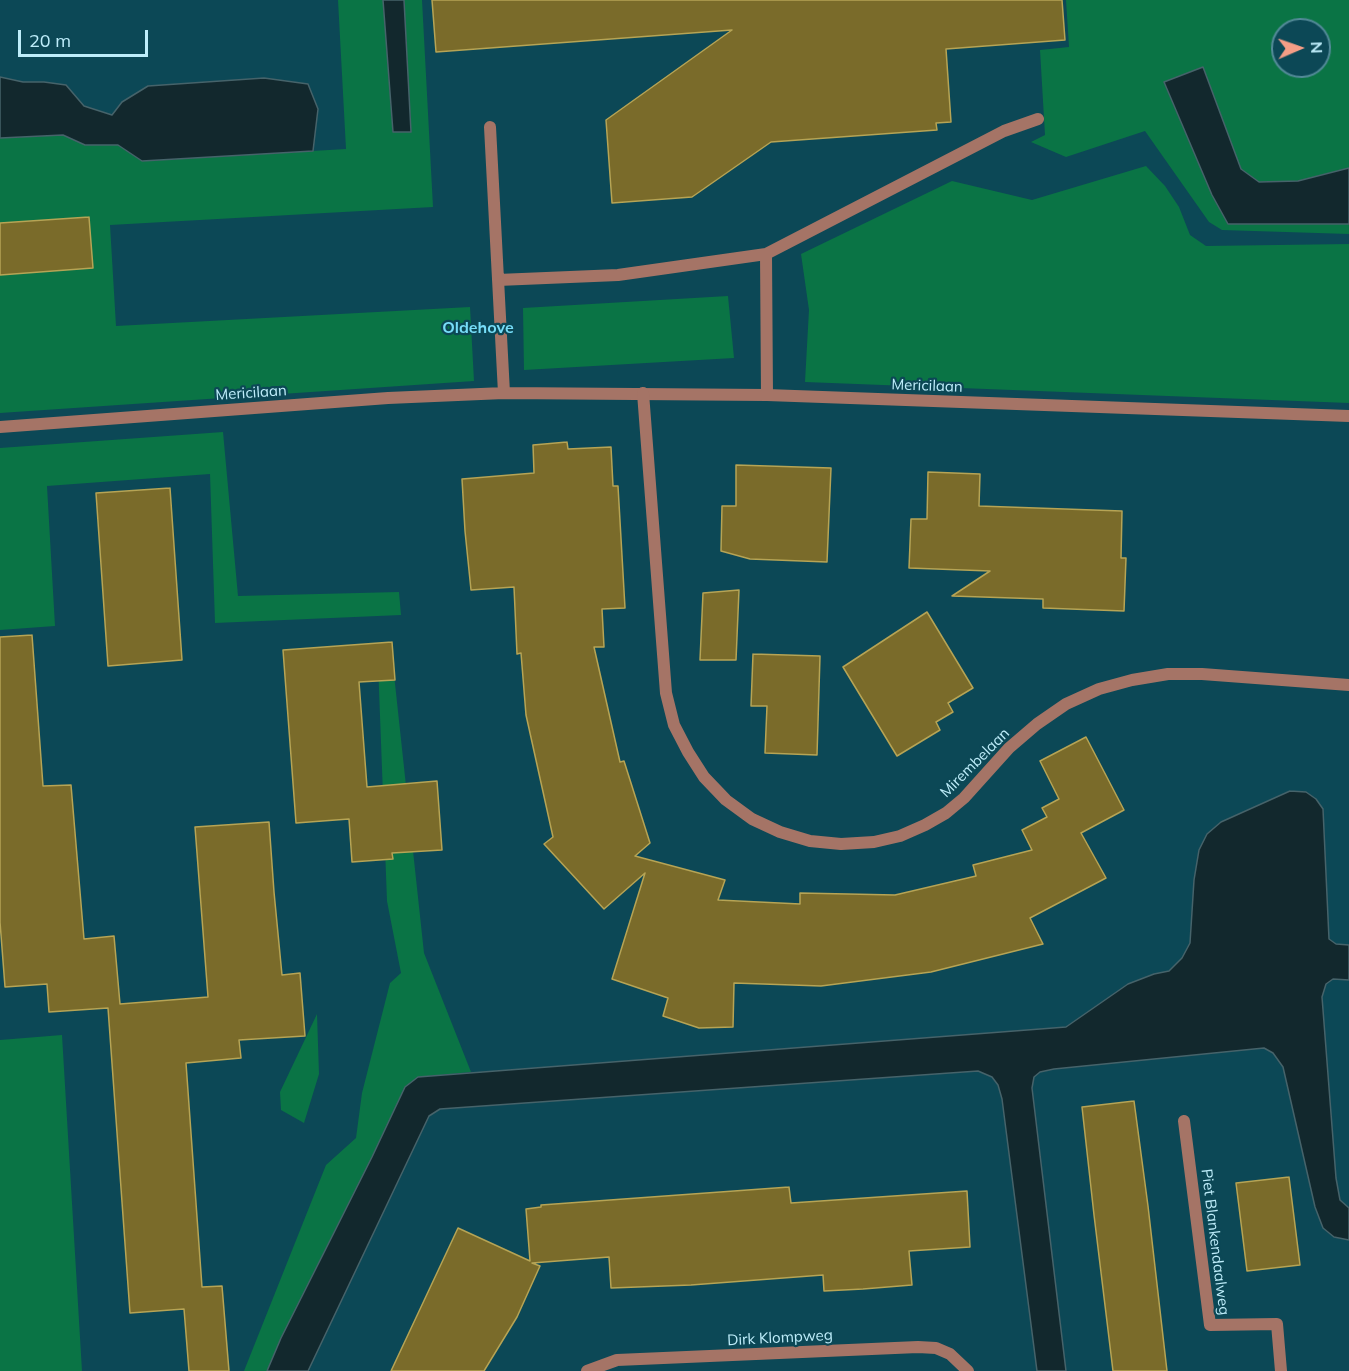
<!DOCTYPE html>
<style>
body{margin:0}
#map{position:relative;width:1349px;height:1371px;overflow:hidden;background:#0c4856;font-family:Mulish,sans-serif}
canvas{display:block}
.north{position:absolute;left:1271px;top:18px;width:60px;height:60px;box-sizing:border-box;background:#0c4856;border:2px solid #538a98;border-radius:50%;rotate:88deg;font-size:16px;font-weight:700;line-height:24px;text-align:center;color:#beedfa}
.north::after{content:'';display:block;margin:auto;width:21px;height:27px;background:#f49e86;clip-path:polygon(50% 0,100% 100%,50% 72%,0 100%)}
.scale{position:absolute;left:18px;top:30px;width:130px;height:27px;box-sizing:border-box;border:3px solid #beedfa;border-top:0;padding-left:8px;font-size:18px;line-height:21px;white-space:nowrap;color:#beedfa;-webkit-text-stroke:4px #0c4856;paint-order:stroke}
</style>
<div id="map">
<canvas width="1349" height="1371"></canvas>
<div class="north">N</div>
<div class="scale">20 m</div>
</div>
<script>
const context = document.querySelector('canvas').getContext('2d');
context.lineJoin = 'round';
function fill(path, color) { context.fillStyle = color; context.fill(path, 'evenodd'); }
const poly = rows => new Path2D(rows.map(r => 'M' + r).join(''));
function trace(path, color, width, dash) { context.strokeStyle = color; context.lineWidth = width; context.lineCap = dash ? 'butt' : 'round'; context.setLineDash(dash || []); context.stroke(path); }
function label(font, color, halo, rows, align = 'center') {
  context.font = font + ' Mulish,sans-serif'; context.lineWidth = 4.5; context.setLineDash([]); context.textBaseline = 'middle'; context.strokeStyle = halo; context.fillStyle = color; for (const [text, x, y, turn = 0] of rows) {
    context.save(); context.translate(x, y); context.rotate((+turn || 0) * Math.PI / 180); context.textAlign = isNaN(turn) ? turn : align; if (halo) context.strokeText(text, 0, 0); context.fillText(text, 0, 0); context.restore();
  }
}
fill(poly([
 [338,0,383,0,393,132,411,131,404,0,422,0,433,207,110,225,116,326,470,307,474,381,0,413,0,138,63,135,85,145,118,145,142,161,346,149],
 [1066,0,1349,0,1349,168,1298,181,1259,182,1241,169,1203,68,1164,83,1212,195,1228,224,1349,224,1349,234,1222,230,1209,222,1145,131,1066,157,1031,142,1045,135,1040,50,1069,47],
 [1283,30,1319,30,1319,66,1283,66],
 [1146,166,1165,186,1179,207,1190,235,1206,246,1349,244,1349,403,805,382,809,310,801,254,952,181,1032,200],
 [728,296,734,358,524,370,523,308],
 [223,432,238,596,399,592,401,615,215,623,210,474,47,486,55,626,0,630,0,448],
 [378,663,393,665,424,953,471,1072,419,1077,405,1087,372,1157,281,1338,267,1371,244,1371,326,1165,356,1138,362,1093,390,983,401,973,387,901],
 [317,1014,319,1074,304,1123,281,1110,280,1092],
 [62,1035,82,1371,0,1371,0,1040]
]), '#0a7445');
const water = poly([
 [383,0,404,0,411,132,393,132,383,0],
 [1203,67,1241,169,1259,182,1298,181,1349,168,1349,224,1228,224,1212,195,1164,82,1203,67],
 [0,77,23,82,44,82,66,85,84,106,112,115,122,102,148,86,264,78,308,84,318,109,313,151,142,161,118,145,85,145,63,135,0,138,0,77],
 [1290,791,1306,792,1316,799,1323,809,1329,939,1336,944,1349,945,1349,980,1333,979,1326,984,1322,997,1336,1178,1340,1200,1349,1208,1349,1240,1334,1237,1323,1228,1315,1207,1283,1067,1273,1053,1264,1048,1054,1069,1040,1072,1034,1077,1032,1088,1066,1371,1037,1371,1002,1099,998,1085,992,1077,978,1071,440,1109,429,1116,308,1371,267,1371,281,1338,372,1157,405,1087,418,1077,1066,1027,1128,984,1154,974,1169,971,1182,958,1190,943,1194,880,1199,850,1207,834,1221,822,1290,791]
]);
fill(water, '#12282d');
trace(water, '#46636a', 1.5);
const building = poly([
 [432,0,1062,0,1065,40,946,49,951,122,936,123,937,130,771,142,692,197,612,203,606,120,732,30,436,52,432,0],
 [89,217,93,268,0,275,0,223,89,217],
 [567,442,568,449,611,447,613,486,618,486,625,608,602,609,604,647,594,647,620,762,624,761,650,843,635,856,725,880,718,900,800,904,800,893,895,895,976,876,973,865,1032,850,1022,830,1047,817,1042,808,1059,799,1040,761,1086,737,1124,810,1081,833,1106,878,1030,918,1043,944,931,972,821,986,734,983,733,1027,699,1028,663,1016,668,998,612,979,645,873,604,909,544,844,553,837,526,715,521,653,517,654,514,587,471,590,465,531,462,479,534,473,533,445,567,442],
 [736,465,831,468,827,562,750,559,721,551,722,506,736,506,736,465],
 [928,472,980,474,979,506,1122,511,1121,558,1126,558,1124,611,1043,608,1043,599,952,596,990,571,909,568,911,519,927,519,928,472],
 [170,488,182,660,108,666,96,493,170,488],
 [739,590,736,660,700,660,703,593,739,590],
 [927,612,973,688,948,703,953,712,936,722,940,730,897,756,843,667,927,612],
 [32,635,43,786,71,785,84,939,114,936,120,1004,208,997,195,827,269,822,274,892,282,975,300,973,305,1036,239,1040,241,1058,186,1063,202,1287,222,1286,229,1371,189,1371,184,1309,130,1313,108,1008,49,1012,47,984,5,987,0,922,0,637,32,635],
 [392,642,395,680,359,682,367,787,437,781,442,850,392,853,393,859,352,862,349,819,296,823,283,650,392,642],
 [753,654,820,656,817,755,765,753,767,706,751,706,753,654],
 [1134,1101,1148,1206,1167,1371,1113,1371,1094,1215,1082,1107,1134,1101],
 [1289,1177,1300,1265,1247,1271,1236,1183,1289,1177],
 [789,1187,791,1203,967,1191,970,1247,909,1251,912,1285,863,1289,824,1291,823,1275,691,1285,611,1288,609,1257,532,1263,540,1266,517,1317,484,1371,391,1371,458,1228,530,1261,526,1209,541,1207,541,1205,789,1187]
]);
fill(building, '#7a6b2a');
trace(building, '#b6a455', 1.5);
trace(poly([
 [490,127,504,393],
 [498,280,618,275,766,254],
 [767,395,766,254,1004,131,1038,119],
 [0,427,388,398,504,393,767,395,1349,416],
 [1184,1121,1210,1325,1277,1324,1281,1371]
]), '#a57466', 12);
trace(poly([
 [643,393,666,693,674,725,688,752,704,777,726,800,752,819,780,832,810,841,841,844,874,842,900,836,925,825,946,813,964,798,1009,748,1037,724,1066,704,1099,689,1132,680,1168,674,1202,674,1349,685],
 [587,1371,617,1360,918,1347,936,1348,950,1354,968,1371]
]), '#a57466', 12);
label('15px', '#beedfa', '#0c4856', [
 ["Mericilaan",927,386,2],
 ["Mericilaan",251,393,-4],
 ["Mirembelaan",975,763,-45],
 ["Piet Blankendaalweg",1215,1242,83],
 ["Dirk Klompweg",780,1338,-3]
]);
label('bold 16px', '#77ddf8', '#0c4856', [
 ["Oldehove",478,328]
]);
</script>
